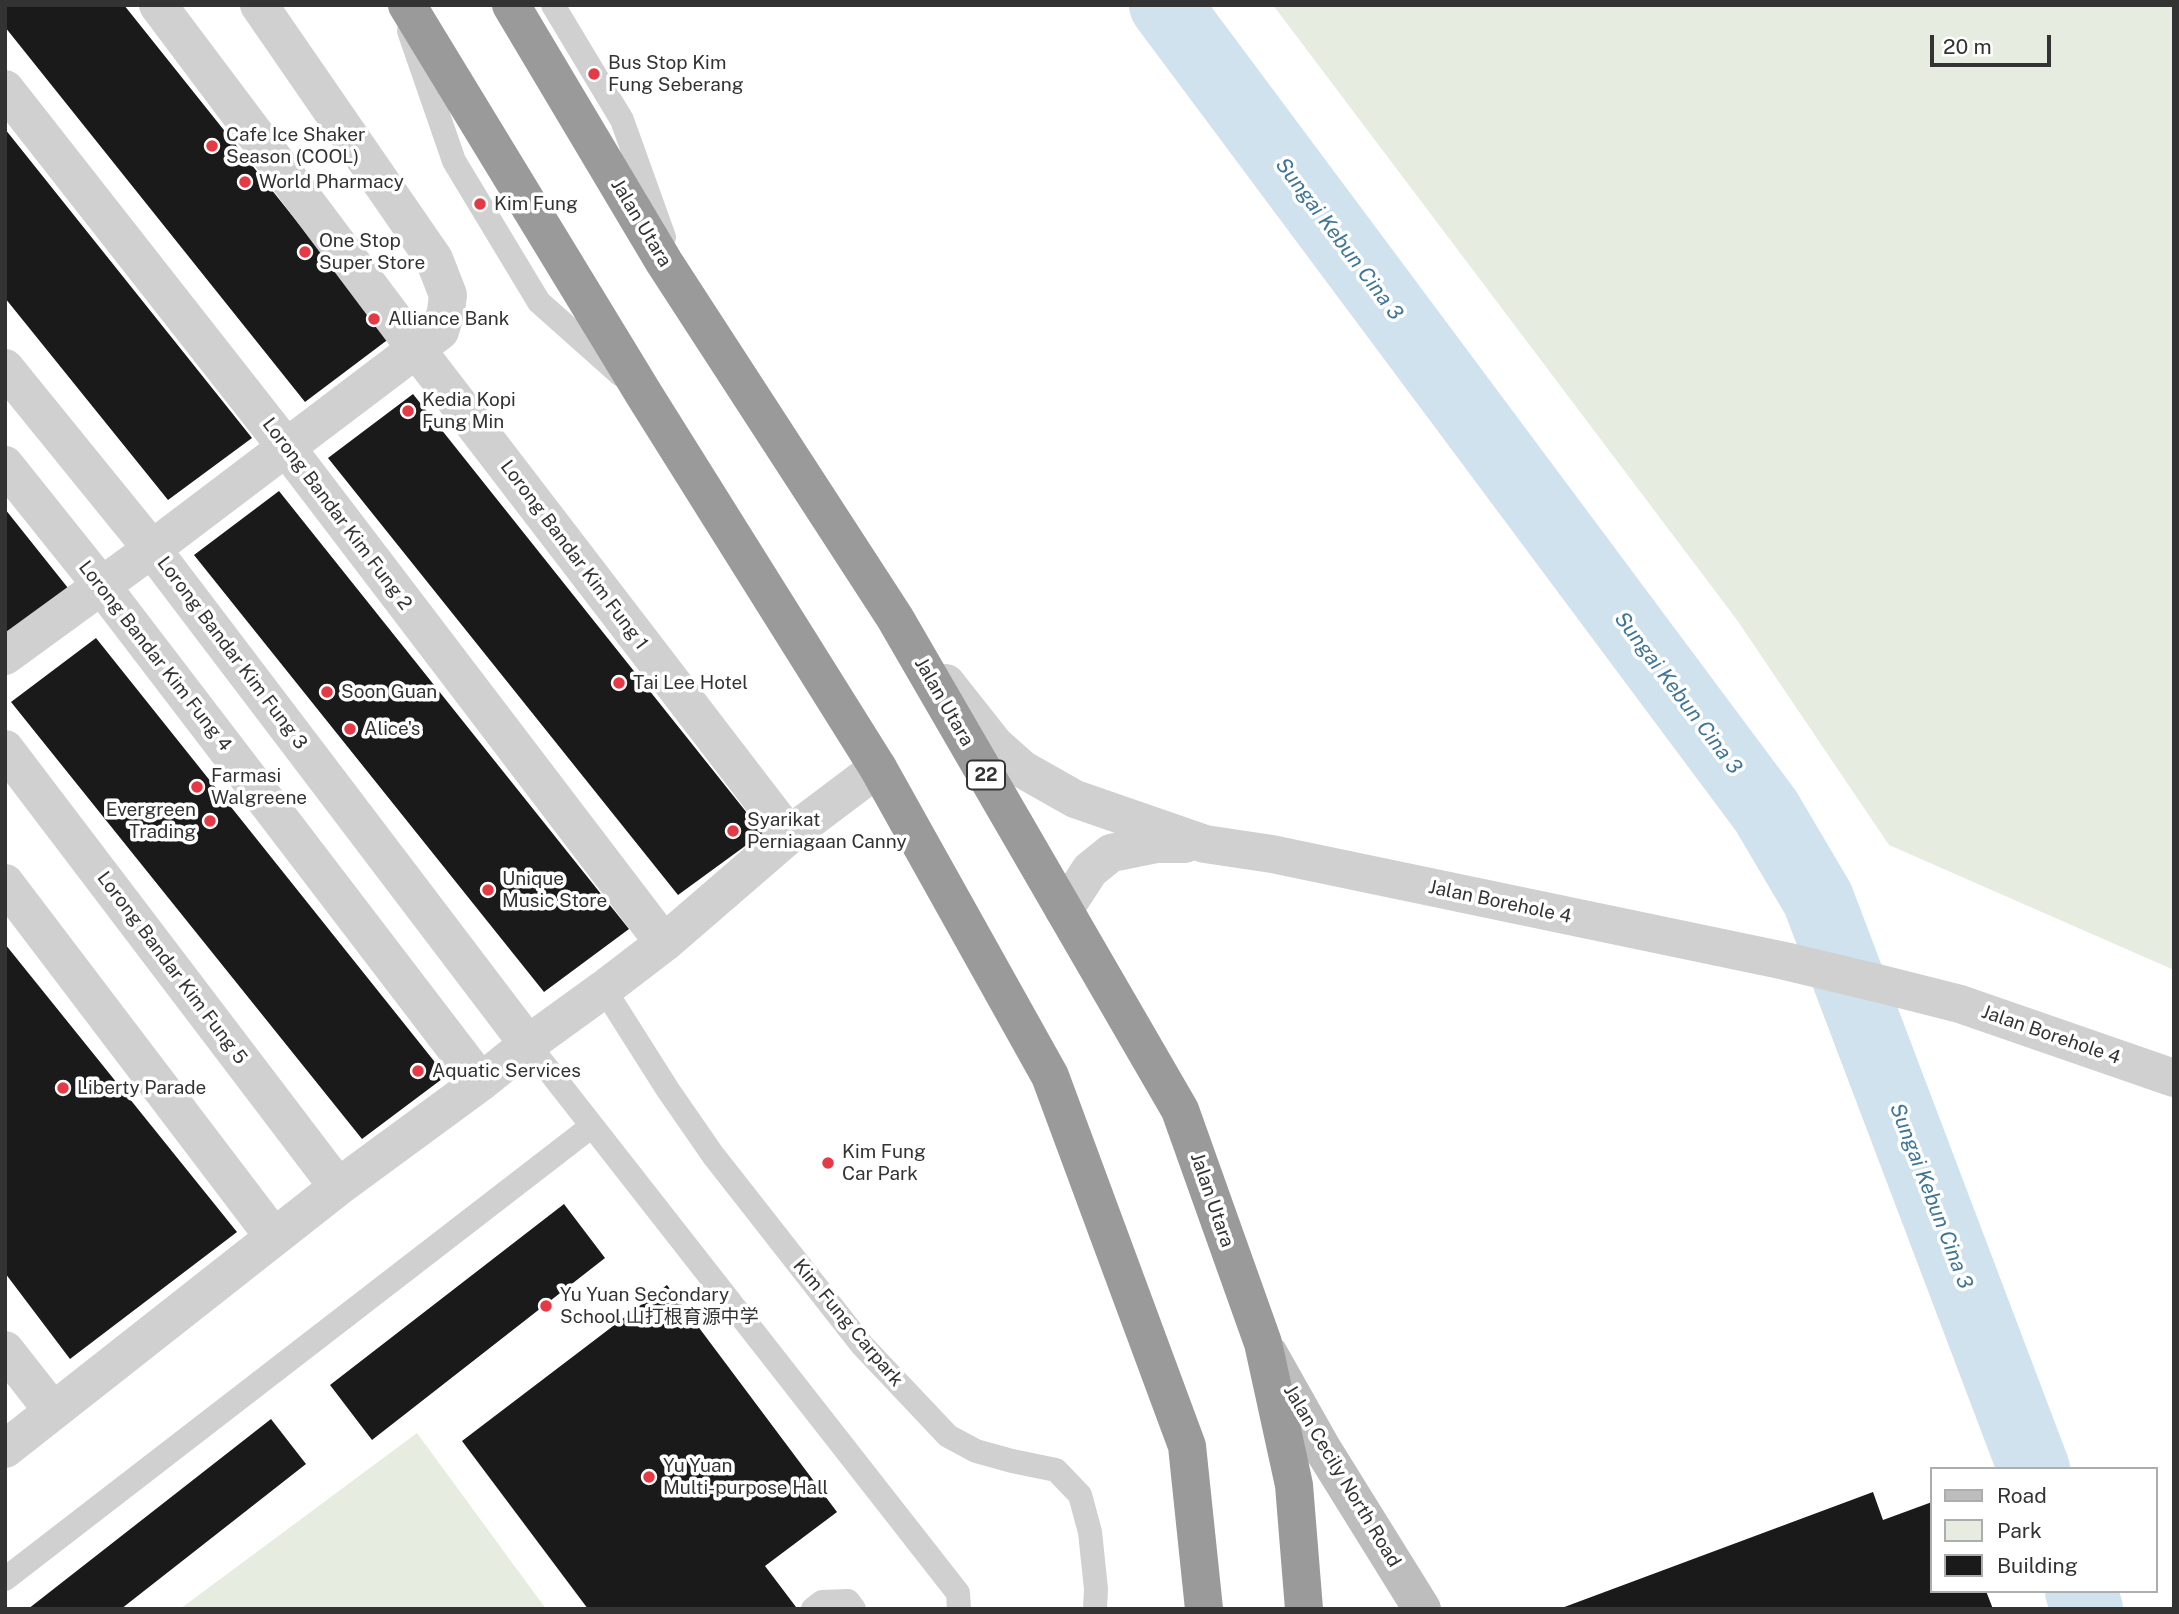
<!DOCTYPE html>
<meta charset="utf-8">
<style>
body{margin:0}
#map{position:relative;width:2179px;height:1614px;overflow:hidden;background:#fff;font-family:"Public Sans",sans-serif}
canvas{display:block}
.frame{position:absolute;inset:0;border:7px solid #333;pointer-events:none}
.legend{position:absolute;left:1930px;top:1467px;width:228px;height:126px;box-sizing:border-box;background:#fff;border:2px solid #adadad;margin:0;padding:9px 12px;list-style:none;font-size:21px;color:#333}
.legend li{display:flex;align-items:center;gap:14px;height:35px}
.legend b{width:35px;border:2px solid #adadad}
.scale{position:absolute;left:1930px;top:35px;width:121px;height:32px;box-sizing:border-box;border:4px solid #333;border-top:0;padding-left:9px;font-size:21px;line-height:24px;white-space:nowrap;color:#333;-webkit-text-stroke:5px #fff;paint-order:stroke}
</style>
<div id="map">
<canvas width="2179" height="1614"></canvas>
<div class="frame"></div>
<ul class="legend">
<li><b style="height:9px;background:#bdbdbd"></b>Road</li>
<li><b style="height:19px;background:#e6ecdf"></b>Park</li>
<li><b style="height:19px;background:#1a1a1a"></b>Building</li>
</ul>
<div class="scale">20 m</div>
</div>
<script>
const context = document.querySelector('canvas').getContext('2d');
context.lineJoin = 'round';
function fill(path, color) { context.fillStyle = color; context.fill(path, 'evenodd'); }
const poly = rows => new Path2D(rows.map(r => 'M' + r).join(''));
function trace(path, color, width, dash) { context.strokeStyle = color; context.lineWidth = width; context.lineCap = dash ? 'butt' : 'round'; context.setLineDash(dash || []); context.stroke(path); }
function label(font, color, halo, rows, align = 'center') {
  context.font = font + ' "Public Sans","Noto Sans SC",sans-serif'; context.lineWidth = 7; context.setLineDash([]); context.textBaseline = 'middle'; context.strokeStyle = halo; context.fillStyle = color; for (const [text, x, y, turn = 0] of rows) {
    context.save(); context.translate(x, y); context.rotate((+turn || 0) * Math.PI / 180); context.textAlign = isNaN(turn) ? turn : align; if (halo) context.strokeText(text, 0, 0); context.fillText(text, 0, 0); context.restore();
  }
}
fill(poly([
 [1273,5,2174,5,2174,970,1889,845,1737,620],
 [417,1433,546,1609,180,1609]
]), '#e6ecdf');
trace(poly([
 [1165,5,1766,811,1818,899,2034,1469],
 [2081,1591,2087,1609]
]), '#cfe2ee', 72);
fill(poly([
 [5,5,124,5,390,338,305,402,5,27],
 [5,129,252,438,168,500,5,298],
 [413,394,763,833,678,895,328,458],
 [279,491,629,929,544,992,194,555],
 [5,509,68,588,5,638],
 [96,638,446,1076,362,1139,11,702],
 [5,944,237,1232,70,1359,5,1273],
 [564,1204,605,1258,372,1440,330,1385],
 [667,1285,837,1512,765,1566,796,1607,793,1609,588,1609,462,1441],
 [271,1419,306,1464,121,1609,28,1609],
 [1873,1492,1883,1520,1932,1502,1932,1591,1986,1591,1993,1609,1559,1609]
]), '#1a1a1a');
trace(poly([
 [553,5,622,120,664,237],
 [409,31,454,161,539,302,621,375],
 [604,989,668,1090,713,1155,862,1345,948,1436,976,1451,1012,1461,1056,1470,1080,1495,1090,1532,1096,1589,1095,1609],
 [528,1044,958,1593,959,1609],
 [5,1579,592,1126],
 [813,1609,822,1602,848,1601,854,1609]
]), '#d0d0d0', 24);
trace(poly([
 [158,5,417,350,789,835],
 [5,89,286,447,664,943],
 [5,368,152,549,528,1044],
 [5,465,101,585,481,1082],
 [5,656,152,549,440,331,446,312,448,295,434,259,259,5],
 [946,683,995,745,1022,769,1075,799,1205,844,1272,854,1785,961,1881,984,1960,1004,2174,1078],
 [5,749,338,1187],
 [5,883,274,1237],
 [1064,910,1090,870,1111,853,1156,844,1185,844],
 [5,1350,53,1411],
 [5,1449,338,1187,481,1082,528,1044,604,989,664,943,789,835,878,768]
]), '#d0d0d0', 38);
trace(poly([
 [1269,1354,1322,1448,1422,1609]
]), '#bdbdbd', 38);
trace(poly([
 [407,5,645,396,878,768,1050,1076,1187,1446,1204,1609],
 [511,5,664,262,895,618,1180,1110,1263,1343,1294,1485,1304,1609]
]), '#9a9a9a', 38);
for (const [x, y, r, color] of [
 [594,74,7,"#e63946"],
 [212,146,7,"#e63946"],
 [245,182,7,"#e63946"],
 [480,204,7,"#e63946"],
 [305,252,7,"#e63946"],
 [374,319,7,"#e63946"],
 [408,411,7,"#e63946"],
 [619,683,7,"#e63946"],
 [327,692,7,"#e63946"],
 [350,729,7,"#e63946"],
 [197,787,7,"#e63946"],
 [210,821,7,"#e63946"],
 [733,831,7,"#e63946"],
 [488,890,7,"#e63946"],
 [418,1071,7,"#e63946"],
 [63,1088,7,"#e63946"],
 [828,1163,7,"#e63946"],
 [546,1306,7,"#e63946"],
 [649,1477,7,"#e63946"]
]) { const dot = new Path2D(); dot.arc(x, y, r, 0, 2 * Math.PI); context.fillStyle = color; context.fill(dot); trace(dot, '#fff', 2.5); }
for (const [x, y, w] of [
 [986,775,38]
]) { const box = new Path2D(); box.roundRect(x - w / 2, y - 14.5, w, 29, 5); context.fillStyle = '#fff'; context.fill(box); trace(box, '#333', 2); }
label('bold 18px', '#333', null, [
 ["22",986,775]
]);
label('19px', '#333', '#fff', [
 ["Bus Stop Kim",608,63],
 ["Fung Seberang",608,85],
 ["Cafe Ice Shaker",226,135],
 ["Season (COOL)",226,157],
 ["World Pharmacy",259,182],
 ["Kim Fung",494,204],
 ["One Stop",319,241],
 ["Super Store",319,263],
 ["Alliance Bank",388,319],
 ["Kedia Kopi",422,400],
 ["Fung Min",422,422],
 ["Tai Lee Hotel",633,683],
 ["Soon Guan",341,692],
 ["Alice's",364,729],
 ["Farmasi",211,776],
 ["Walgreene",211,798],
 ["Evergreen",196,810,"right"],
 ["Trading",196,832,"right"],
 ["Syarikat",747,820],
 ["Perniagaan Canny",747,842],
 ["Unique",502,879],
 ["Music Store",502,901],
 ["Aquatic Services",432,1071],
 ["Liberty Parade",77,1088],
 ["Kim Fung",842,1152],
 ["Car Park",842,1174],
 ["Yu Yuan Secondary",560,1295],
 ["School 山打根育源中学",560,1317],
 ["Yu Yuan",663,1466],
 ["Multi-purpose Hall",663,1488]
], 'left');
label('19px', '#333', '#fff', [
 ["Jalan Utara",641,223,59],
 ["Lorong Bandar Kim Fung 2",337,514,53],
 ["Lorong Bandar Kim Fung 1",574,555,53],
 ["Lorong Bandar Kim Fung 3",232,653,53],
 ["Lorong Bandar Kim Fung 4",155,656,52],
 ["Jalan Utara",944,702,60],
 ["Jalan Borehole 4",1500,902,12],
 ["Lorong Bandar Kim Fung 5",172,968,53],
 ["Jalan Borehole 4",2051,1035,19],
 ["Jalan Utara",1212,1200,71],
 ["Kim Fung Carpark",848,1323,50],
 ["Jalan Cecily North Road",1342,1476,59]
]);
label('italic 21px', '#3f7597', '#fff', [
 ["Sungai Kebun Cina 3",1339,239,53],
 ["Sungai Kebun Cina 3",1678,693,53],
 ["Sungai Kebun Cina 3",1931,1196,69]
]);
</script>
